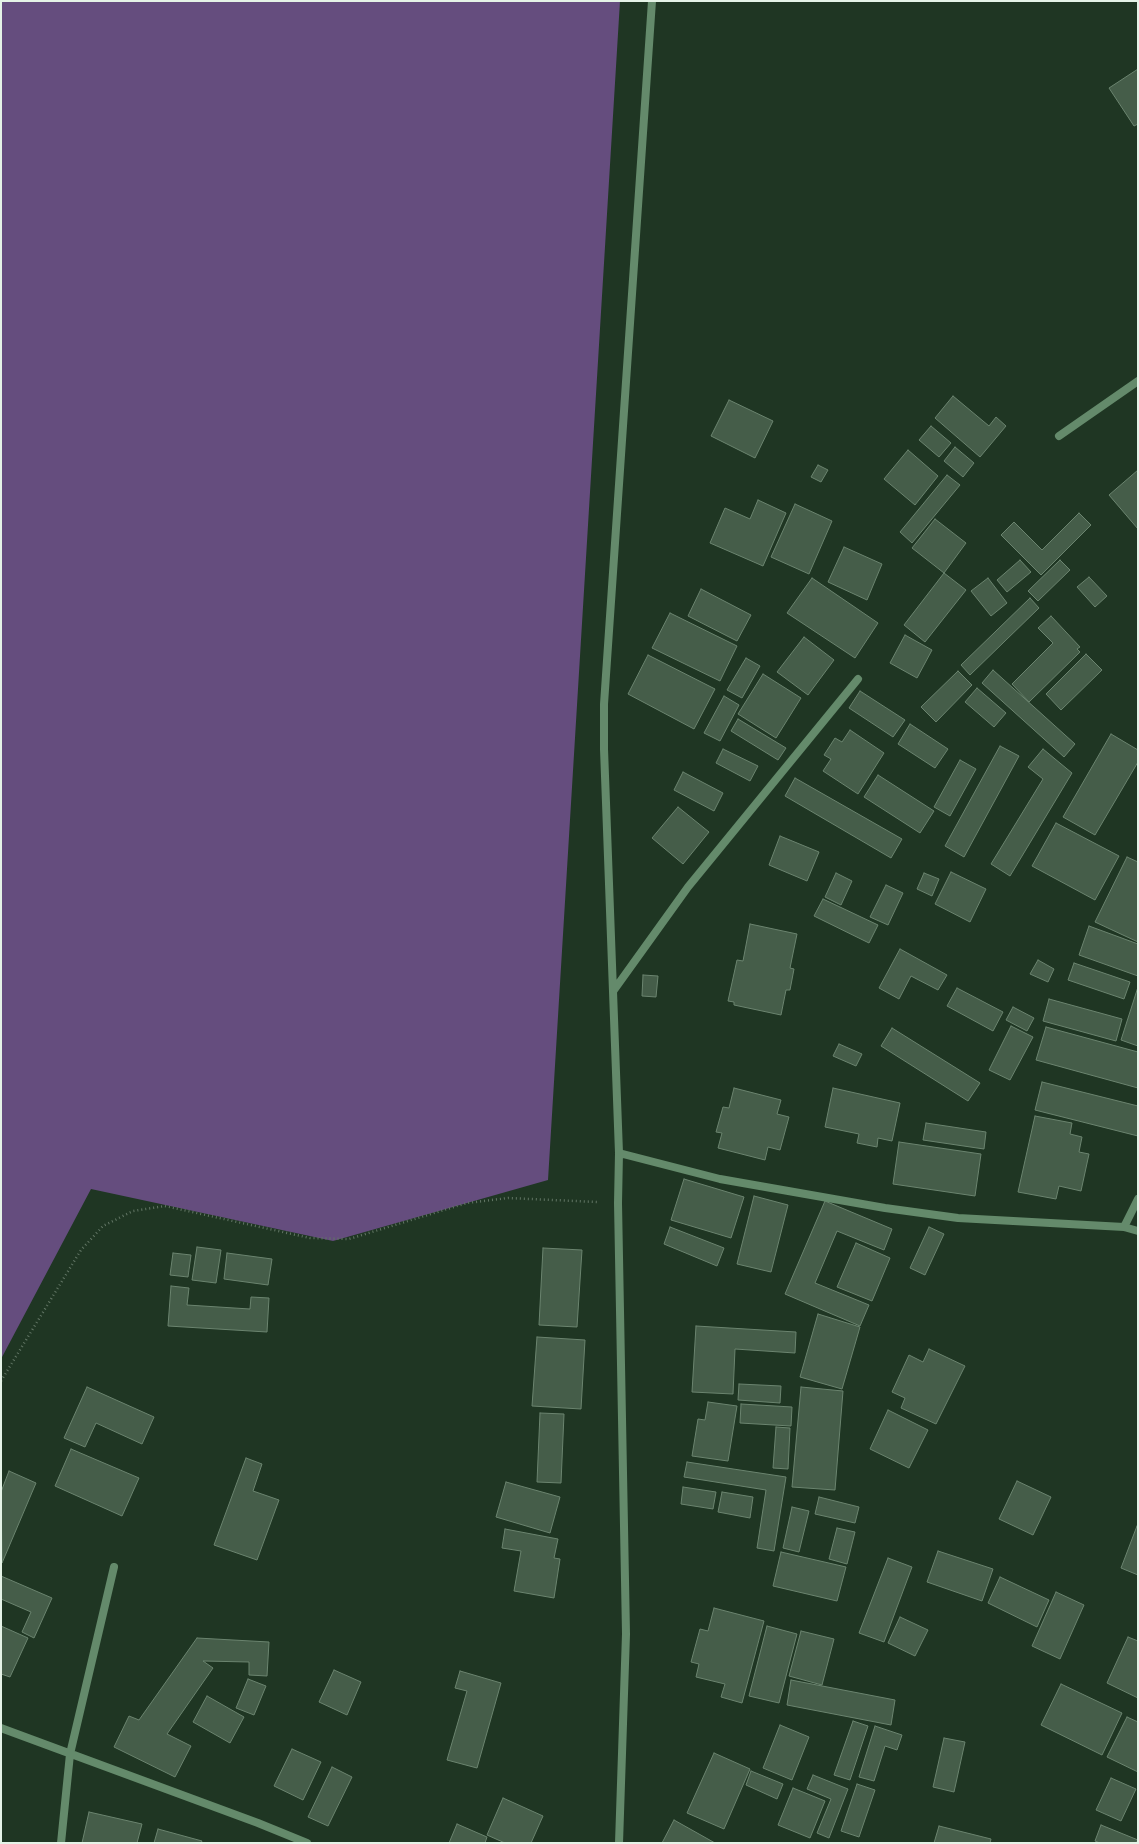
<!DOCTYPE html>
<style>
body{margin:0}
#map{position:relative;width:1139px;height:1844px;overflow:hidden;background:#1f3623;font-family:Helvetica,sans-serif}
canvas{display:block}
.frame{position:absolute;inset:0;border:2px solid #e5f3e7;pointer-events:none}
</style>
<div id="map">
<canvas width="1139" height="1844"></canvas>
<div class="frame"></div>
</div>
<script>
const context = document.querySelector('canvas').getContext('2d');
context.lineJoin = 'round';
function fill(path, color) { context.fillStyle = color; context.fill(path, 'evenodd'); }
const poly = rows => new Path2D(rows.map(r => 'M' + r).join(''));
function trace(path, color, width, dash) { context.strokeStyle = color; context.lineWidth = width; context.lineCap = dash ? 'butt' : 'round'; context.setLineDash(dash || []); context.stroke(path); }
fill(poly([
 [1,1,620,1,548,1180,333,1241,91,1189,1,1359]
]), '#654d7e');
const building = poly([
 [1138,69,1138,124,1134,126,1109,88,1138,69],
 [953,396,989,426,996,417,1006,426,980,457,935,418,953,396],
 [729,400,773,421,755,458,711,436,729,400],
 [931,426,951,443,939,457,919,440,931,426],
 [955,447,974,463,963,477,944,461,955,447],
 [908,450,938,476,915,505,884,479,908,450],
 [818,465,828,470,821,482,811,477,818,465],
 [1138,470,1138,529,1109,495,1138,470],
 [947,475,960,485,912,543,900,532,947,475],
 [758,500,786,513,763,566,710,543,725,508,750,519,758,500],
 [795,504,832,521,809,574,771,557,795,504],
 [1079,513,1091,525,1041,575,1001,535,1014,522,1042,550,1079,513],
 [935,519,966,543,944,573,912,548,935,519],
 [844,547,882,564,867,600,828,582,844,547],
 [1020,560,1031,572,1007,592,997,580,1020,560],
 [1060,560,1070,570,1038,601,1028,591,1060,560],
 [944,573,966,590,925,642,904,625,944,573],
 [1089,577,1107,596,1095,607,1077,587,1089,577],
 [812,578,878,623,855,658,787,613,812,578],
 [988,578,1007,603,991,616,971,591,988,578],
 [701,589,751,615,737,641,688,616,701,589],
 [1030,598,1039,608,970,675,961,665,1030,598],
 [670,613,737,646,720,681,652,648,670,613],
 [1051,616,1080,647,1077,649,1080,652,1029,702,1012,684,1053,643,1038,628,1051,616],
 [905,635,932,650,917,678,890,663,905,635],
 [804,637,834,660,808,695,777,672,804,637],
 [1086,654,1102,670,1061,710,1046,694,1086,654],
 [648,655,715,689,694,729,628,694,648,655],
 [746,658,760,666,742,698,727,690,746,658],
 [993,670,1075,744,1064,757,982,683,993,670],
 [958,671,972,685,936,722,921,707,958,671],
 [763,674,801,698,776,738,738,714,763,674],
 [977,688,1006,713,994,727,965,702,977,688],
 [860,691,905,720,893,737,849,708,860,691],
 [724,696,739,705,720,741,704,733,724,696],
 [738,719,786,748,778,760,731,731,738,719],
 [910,724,948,749,935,768,898,744,910,724],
 [850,730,884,753,858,794,823,771,831,759,824,755,835,738,842,742,850,730],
 [1111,734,1138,750,1138,762,1095,835,1063,817,1111,734],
 [1000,746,1019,756,964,857,945,846,1000,746],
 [723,749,758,766,750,781,716,763,723,749],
 [1043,749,1072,773,1010,876,991,864,1043,779,1028,767,1043,749],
 [960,760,976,769,950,816,934,807,960,760],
 [683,772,723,793,714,811,674,790,683,772],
 [878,775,934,811,920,833,864,797,878,775],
 [795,778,902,839,891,858,785,796,795,778],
 [678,807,709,832,683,864,652,838,678,807],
 [1056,823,1119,856,1095,900,1032,866,1056,823],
 [780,836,819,852,807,881,769,865,780,836],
 [1127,857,1138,862,1138,942,1095,922,1127,857],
 [951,872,986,889,970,922,935,904,951,872],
 [836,873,852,881,841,905,825,897,836,873],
 [924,873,939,879,932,896,917,889,924,873],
 [886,885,903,893,888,925,870,917,886,885],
 [823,899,878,925,869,943,814,916,823,899],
 [750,924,797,934,790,968,794,969,790,990,786,990,781,1015,734,1005,734,1002,728,1001,737,960,743,961,750,924],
 [1089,926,1138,944,1138,976,1079,955,1089,926],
 [900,949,947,975,938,990,911,976,899,999,879,988,900,949],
 [1038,960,1054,969,1048,982,1030,974,1038,960],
 [1074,963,1130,982,1124,999,1068,980,1074,963],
 [643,975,658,976,656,997,642,996,643,975],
 [1138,987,1138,1046,1121,1040,1138,987],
 [957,988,1003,1012,993,1031,947,1006,957,988],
 [1049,999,1122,1019,1116,1041,1043,1021,1049,999],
 [1013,1007,1034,1018,1027,1031,1006,1020,1013,1007],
 [1011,1026,1033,1037,1010,1080,989,1070,1011,1026],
 [1046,1027,1138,1052,1138,1088,1036,1060,1046,1027],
 [892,1028,980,1083,968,1101,881,1046,892,1028],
 [839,1044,862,1054,856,1066,833,1056,839,1044],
 [1042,1082,1138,1106,1138,1136,1035,1110,1042,1082],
 [734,1088,781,1100,777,1114,789,1117,780,1150,768,1147,765,1160,718,1148,722,1133,716,1132,723,1107,729,1108,734,1088],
 [833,1088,900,1103,892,1141,878,1138,877,1147,857,1143,859,1134,825,1127,833,1088],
 [1035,1116,1072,1123,1070,1134,1082,1137,1079,1152,1089,1154,1081,1191,1059,1186,1056,1199,1018,1192,1035,1116],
 [926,1123,986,1132,984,1149,923,1140,926,1123],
 [899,1142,981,1154,975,1196,893,1184,899,1142],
 [684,1179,744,1197,731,1238,671,1220,684,1179],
 [754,1196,788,1205,771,1272,737,1264,754,1196],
 [825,1201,892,1229,884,1250,837,1231,815,1283,869,1305,860,1326,785,1294,825,1201],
 [670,1227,724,1248,717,1266,664,1244,670,1227],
 [929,1227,944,1234,925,1275,910,1268,929,1227],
 [856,1243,890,1258,872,1301,837,1287,856,1243],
 [197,1247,221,1250,216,1283,192,1280,197,1247],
 [543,1248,582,1250,577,1327,539,1325,543,1248],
 [173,1253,191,1255,188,1277,170,1275,173,1253],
 [227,1253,272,1259,268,1285,224,1279,227,1253],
 [171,1286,189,1288,187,1305,250,1309,251,1297,269,1298,267,1332,168,1326,171,1286],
 [818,1314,860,1327,842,1389,800,1377,818,1314],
 [696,1326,796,1332,795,1353,735,1349,733,1394,692,1392,696,1326],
 [537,1337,585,1340,581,1409,532,1406,537,1337],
 [929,1349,965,1366,936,1424,901,1408,905,1398,892,1392,909,1355,923,1362,929,1349],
 [739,1384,781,1386,780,1403,738,1400,739,1384],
 [87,1387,154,1417,142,1444,96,1423,85,1447,64,1438,87,1387],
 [801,1387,843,1391,835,1490,792,1487,801,1387],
 [708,1402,737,1406,728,1461,692,1456,698,1419,705,1420,708,1402],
 [741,1404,792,1407,791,1426,740,1423,741,1404],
 [888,1410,928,1430,909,1468,870,1449,888,1410],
 [540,1413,564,1414,561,1483,537,1482,540,1413],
 [776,1427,790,1428,788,1469,773,1468,776,1427],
 [71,1449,139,1478,122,1516,55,1486,71,1449],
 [246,1458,262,1464,253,1491,279,1500,257,1560,214,1545,246,1458],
 [687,1462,786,1477,774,1551,757,1548,766,1490,684,1477,687,1462],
 [9,1471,36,1483,2,1563,1,1492,9,1471],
 [1017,1481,1051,1497,1033,1535,999,1519,1017,1481],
 [506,1482,560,1497,550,1533,496,1517,506,1482],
 [683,1487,716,1492,713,1509,681,1504,683,1487],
 [722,1492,753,1497,750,1518,718,1512,722,1492],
 [819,1497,859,1507,855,1523,815,1514,819,1497],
 [792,1507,809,1511,799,1552,783,1548,792,1507],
 [1137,1526,1138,1526,1138,1575,1121,1568,1137,1526],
 [837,1528,855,1532,847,1564,829,1559,837,1528],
 [505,1529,558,1539,554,1558,560,1559,554,1598,514,1591,521,1551,502,1548,505,1529],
 [938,1551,993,1569,982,1601,927,1582,938,1551],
 [781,1552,846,1567,837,1601,773,1586,781,1552],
 [888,1558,912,1567,884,1642,859,1633,888,1558],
 [1,1576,52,1598,34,1638,22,1632,31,1612,1,1599,1,1576],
 [1000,1577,1049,1600,1037,1627,988,1603,1000,1577],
 [1056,1592,1084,1605,1060,1659,1032,1646,1056,1592],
 [714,1608,764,1621,742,1703,721,1697,725,1684,696,1677,699,1664,691,1662,700,1629,708,1631,714,1608],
 [900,1617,928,1630,915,1656,888,1643,900,1617],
 [1,1626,28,1638,10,1677,1,1674,1,1626],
 [767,1626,797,1634,779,1703,749,1696,767,1626],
 [801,1631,834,1639,822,1685,789,1676,801,1631],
 [1128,1637,1138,1641,1138,1698,1107,1683,1128,1637],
 [197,1638,269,1642,267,1676,249,1675,249,1662,203,1661,213,1668,167,1734,191,1746,175,1777,114,1747,129,1716,139,1720,197,1638],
 [334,1670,361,1682,347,1715,319,1702,334,1670],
 [460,1671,501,1683,477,1768,447,1760,467,1691,455,1688,460,1671],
 [248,1679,266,1686,254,1715,236,1708,248,1679],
 [791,1680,895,1700,891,1725,787,1705,791,1680],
 [1061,1684,1122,1713,1102,1755,1041,1725,1061,1684],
 [207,1696,244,1717,230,1743,193,1722,207,1696],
 [1127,1717,1138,1722,1138,1772,1107,1757,1127,1717],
 [853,1721,868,1726,850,1780,834,1775,853,1721],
 [780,1725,809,1737,792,1780,763,1768,780,1725],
 [875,1726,902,1735,897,1750,885,1746,874,1781,859,1777,875,1726],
 [944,1738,965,1742,954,1792,933,1787,944,1738],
 [292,1749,321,1762,303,1800,274,1786,292,1749],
 [714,1753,750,1769,724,1829,687,1813,714,1753],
 [332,1767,352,1777,328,1826,308,1817,332,1767],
 [751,1771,783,1784,777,1799,746,1785,751,1771],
 [813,1775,848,1789,829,1838,817,1833,831,1799,807,1789,813,1775],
 [1111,1778,1136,1789,1121,1821,1096,1810,1111,1778],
 [857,1784,875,1790,859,1837,841,1831,857,1784],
 [793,1788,825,1801,810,1838,778,1825,793,1788],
 [503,1798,543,1816,531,1843,505,1843,487,1835,503,1798],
 [89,1812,142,1824,137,1843,82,1843,89,1812],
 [674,1820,715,1843,662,1843,674,1820],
 [457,1824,487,1837,485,1843,449,1843,457,1824],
 [1101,1825,1138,1840,1136,1843,1100,1843,1095,1841,1101,1825],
 [939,1826,991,1839,990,1843,934,1843,939,1826],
 [158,1829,202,1841,201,1843,154,1843,158,1829]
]);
fill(building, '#455d49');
trace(building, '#6b846f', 1);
trace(poly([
 [1,1381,81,1250,103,1226,133,1211,165,1206,310,1238,349,1239,467,1203,508,1198,597,1202]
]), '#627665', 2.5, [1, 3]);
trace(poly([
 [1059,436,1138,381],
 [614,990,688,887,858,679],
 [619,1153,720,1179,885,1208,958,1218,1124,1227,1138,1231],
 [1124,1227,1138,1199],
 [1,1728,258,1823,307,1843],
 [61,1843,70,1754,114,1567],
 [619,1843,626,1634,618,1203,619,1153,604,749,604,704,652,1]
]), '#648a6b', 8);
</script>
